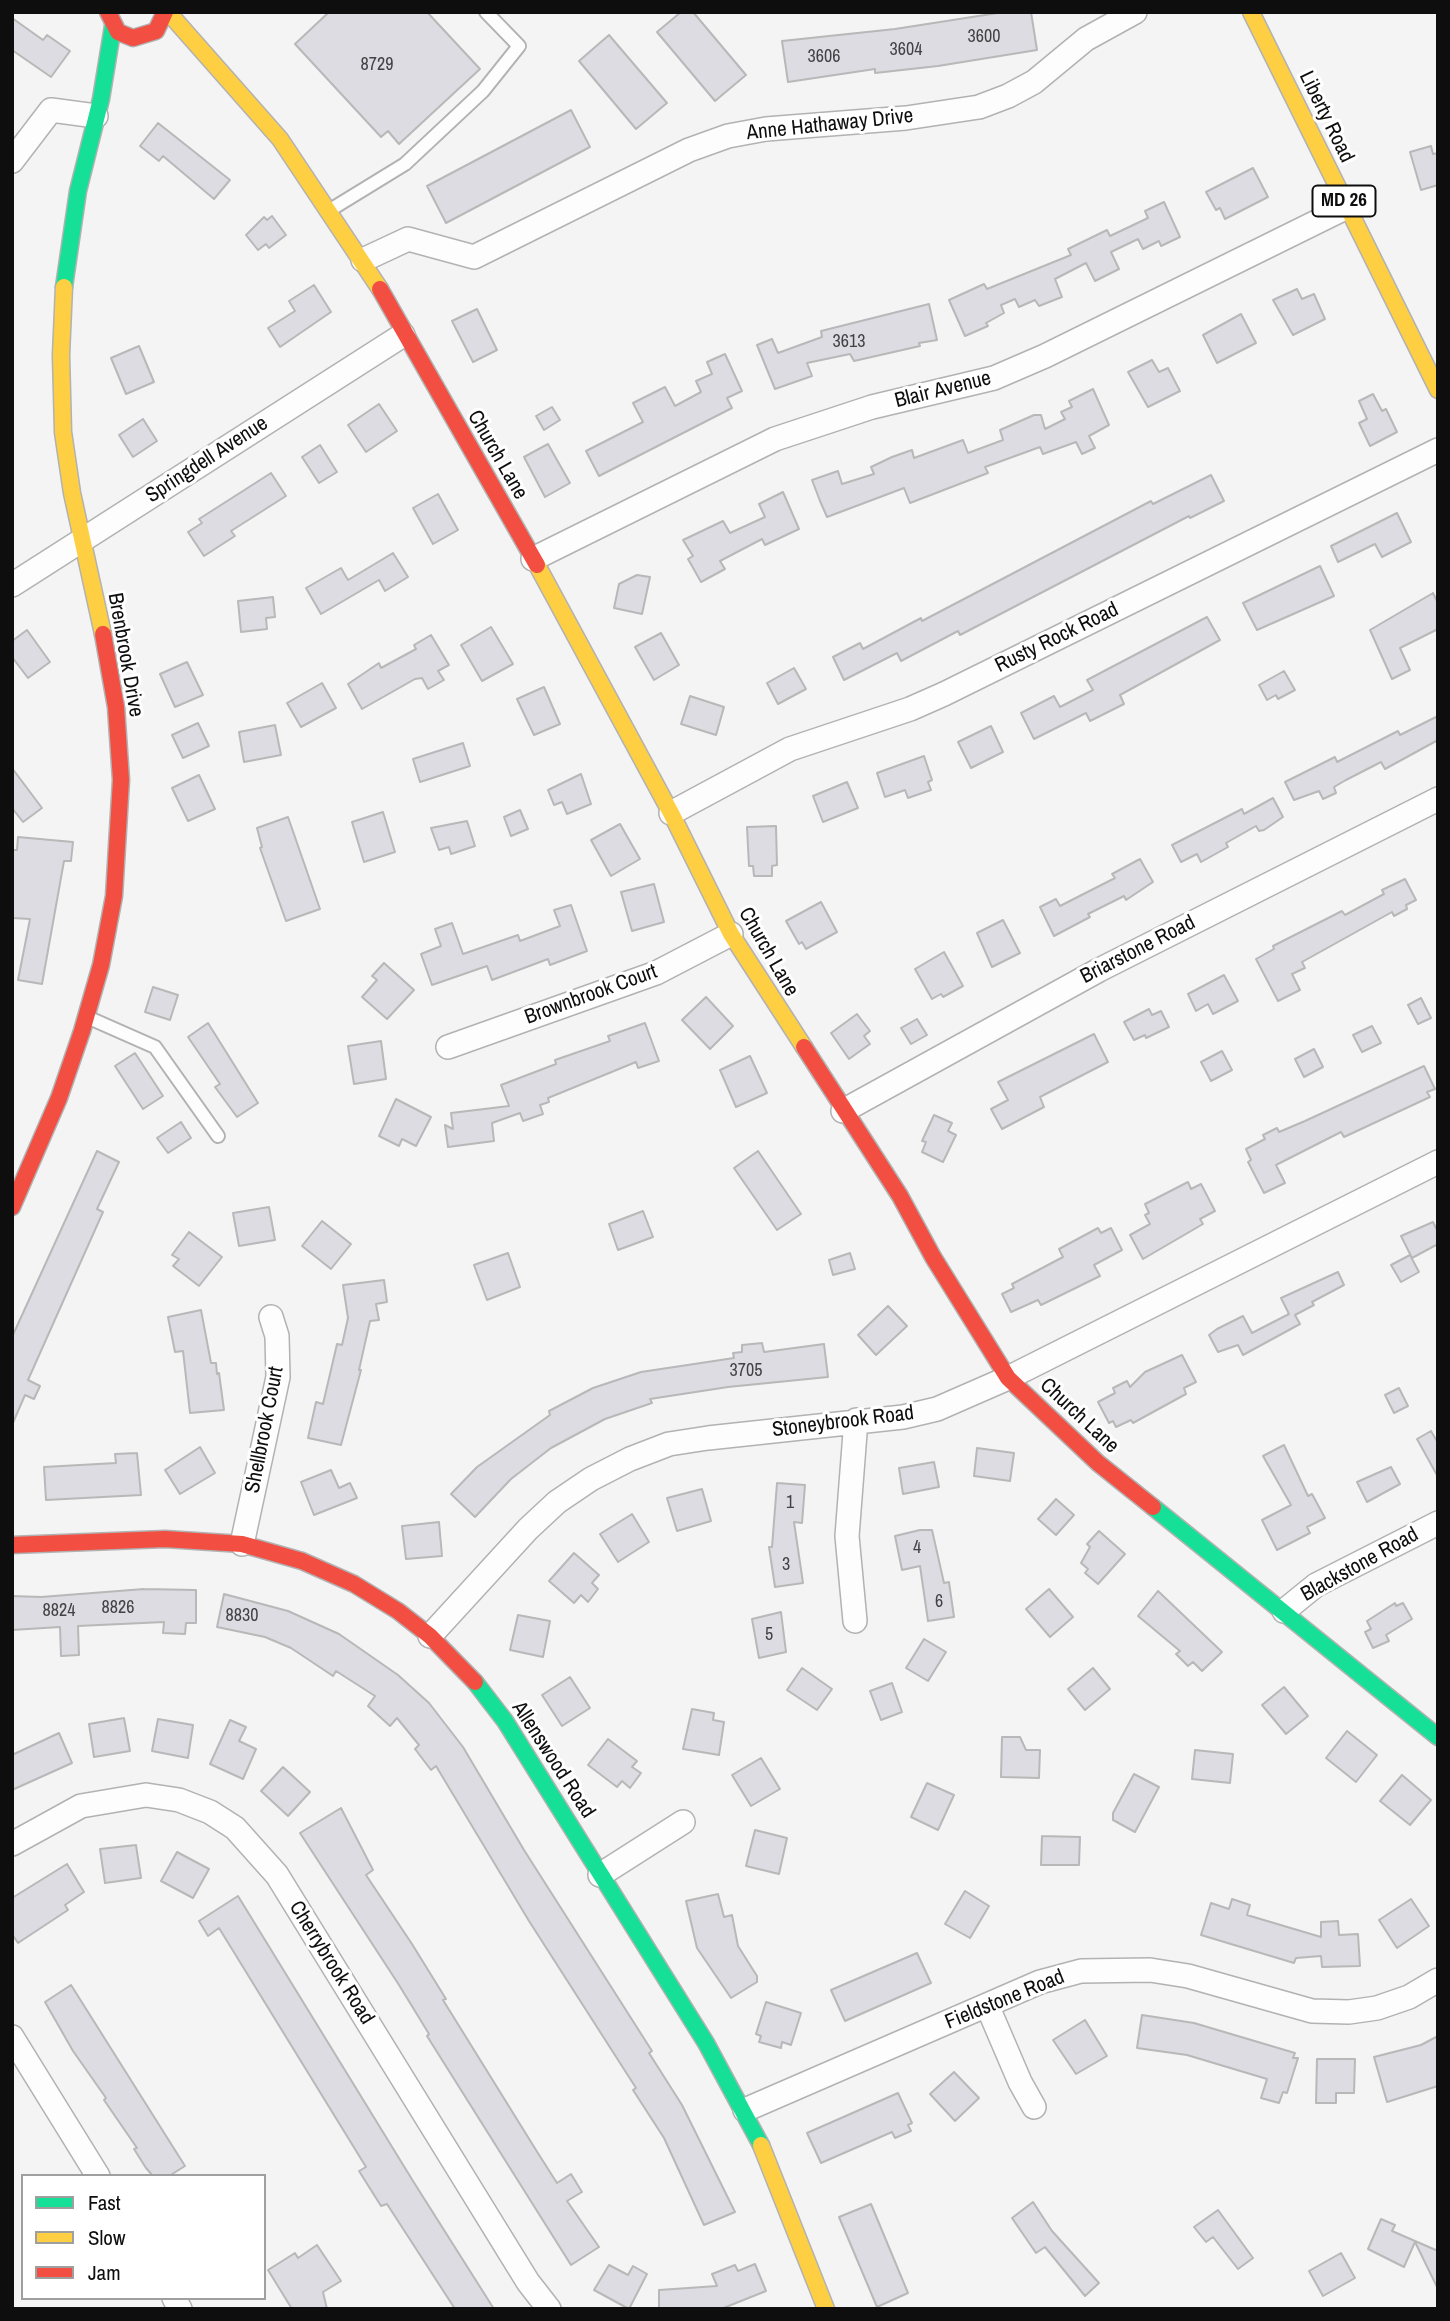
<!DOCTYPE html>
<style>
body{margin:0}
#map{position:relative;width:1450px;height:2321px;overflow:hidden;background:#f4f4f4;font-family:"Archivo Narrow",sans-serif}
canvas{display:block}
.frame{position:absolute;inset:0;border:14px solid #0e0e0e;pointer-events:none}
.legend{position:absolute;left:21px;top:2174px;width:245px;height:126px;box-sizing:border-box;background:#fff;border:2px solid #9f9f9f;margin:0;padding:9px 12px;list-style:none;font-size:21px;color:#0e0e0e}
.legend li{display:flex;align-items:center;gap:14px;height:35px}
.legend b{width:35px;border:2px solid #9f9f9f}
</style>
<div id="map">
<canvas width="1450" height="2321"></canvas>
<div class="frame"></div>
<ul class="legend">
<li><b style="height:9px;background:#16e098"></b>Fast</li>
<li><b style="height:9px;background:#ffcf43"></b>Slow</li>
<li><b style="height:9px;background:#f24e42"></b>Jam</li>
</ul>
</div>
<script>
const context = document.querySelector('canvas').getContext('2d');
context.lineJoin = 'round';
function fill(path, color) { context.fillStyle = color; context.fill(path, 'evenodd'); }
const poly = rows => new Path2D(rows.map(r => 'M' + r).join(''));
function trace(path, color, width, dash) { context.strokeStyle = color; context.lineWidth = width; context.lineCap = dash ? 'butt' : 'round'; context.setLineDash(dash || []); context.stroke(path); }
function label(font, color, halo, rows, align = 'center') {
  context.font = font + ' "Archivo Narrow",sans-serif'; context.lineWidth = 6; context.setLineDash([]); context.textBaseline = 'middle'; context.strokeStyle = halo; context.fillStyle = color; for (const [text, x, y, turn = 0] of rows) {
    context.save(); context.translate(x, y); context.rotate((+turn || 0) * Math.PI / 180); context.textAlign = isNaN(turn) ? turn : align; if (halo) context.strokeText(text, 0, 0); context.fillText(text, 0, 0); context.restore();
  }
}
const building = poly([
 [329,12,427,12,480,69,399,144,388,131,381,137,295,44,329,12],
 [681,12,693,12,746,75,715,101,657,32,681,12],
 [1004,12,1031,12,1037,50,938,66,875,73,875,69,788,82,782,41,895,29,1004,12],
 [12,18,43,40,47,35,70,51,51,77,12,50,12,18],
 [609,35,667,103,636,129,579,61,609,35],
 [571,110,590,147,446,223,427,186,571,110],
 [158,123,230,180,214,199,163,156,159,161,140,146,158,123],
 [1431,146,1433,154,1438,153,1438,185,1421,190,1410,152,1431,146],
 [1253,168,1268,197,1225,219,1220,208,1216,210,1206,192,1253,168],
 [1164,202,1180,237,1161,246,1159,241,1143,249,1138,239,1111,252,1119,269,1095,281,1086,263,1055,279,1062,297,1039,306,1035,300,1019,307,1015,299,1001,305,1004,313,986,323,988,326,965,336,949,300,984,284,987,289,1071,255,1068,249,1107,230,1110,236,1148,218,1145,211,1164,202],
 [272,216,286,235,269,248,266,244,258,250,246,235,264,217,267,220,272,216],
 [314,285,331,312,280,347,268,328,295,311,289,301,314,285],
 [1297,289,1302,299,1314,294,1325,319,1293,335,1273,300,1297,289],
 [929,304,937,340,919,343,920,346,854,361,850,354,807,363,812,376,775,389,757,345,772,339,778,353,822,337,821,331,929,304],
 [477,309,497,350,473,362,452,321,477,309],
 [1241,314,1256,343,1217,363,1203,335,1241,314],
 [139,346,154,382,126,394,111,358,139,346],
 [725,354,742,391,727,398,732,408,599,476,586,451,643,422,633,403,665,387,675,406,701,392,696,381,712,374,707,362,725,354],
 [1152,360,1159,372,1168,368,1180,391,1148,407,1128,372,1152,360],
 [1093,389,1109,425,1089,436,1095,448,1082,454,1076,442,1043,454,1040,447,985,467,988,473,910,503,904,488,827,517,820,501,812,480,838,471,842,484,874,474,871,467,892,457,912,450,914,458,963,440,968,453,1003,440,1000,430,1034,415,1041,415,1045,429,1065,419,1061,412,1072,407,1069,401,1093,389],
 [1373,394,1382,411,1386,409,1397,432,1370,446,1359,423,1367,419,1359,401,1373,394],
 [379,404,397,431,366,452,348,425,379,404],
 [552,407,560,420,544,430,536,416,552,407],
 [143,419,157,441,133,457,119,435,143,419],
 [548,444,570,483,545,497,524,457,548,444],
 [320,445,337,472,319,483,302,457,320,445],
 [271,473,286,496,231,531,235,536,204,556,188,532,202,523,199,519,271,473],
 [1211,475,1224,501,1190,518,1189,516,960,635,958,631,901,661,897,653,844,680,833,657,860,643,863,649,921,618,922,621,1151,501,1153,504,1211,475],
 [783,492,799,529,765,545,762,539,720,561,725,569,701,582,688,559,693,556,683,540,723,521,730,533,765,517,759,504,783,492],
 [438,494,458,530,433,544,413,508,438,494],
 [1397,513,1411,542,1382,557,1375,544,1338,562,1331,546,1397,513],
 [393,553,408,577,385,591,379,580,321,614,306,588,341,568,348,580,393,553],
 [1320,566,1334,596,1257,630,1243,603,1320,566],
 [637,575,650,577,642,614,614,608,619,584,637,575],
 [1433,593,1438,603,1438,629,1400,648,1410,670,1392,679,1370,630,1433,593],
 [273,597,275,617,266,618,267,629,241,632,238,601,273,597],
 [1207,617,1220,640,1120,695,1124,704,1090,721,1086,713,1034,739,1021,713,1054,696,1060,707,1093,690,1087,680,1207,617],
 [491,627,513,664,482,681,461,645,491,627],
 [27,630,50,662,28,678,12,657,12,641,27,630],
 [661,633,679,665,654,680,635,647,661,633],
 [431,635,449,665,438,671,444,680,428,689,422,678,415,679,362,709,348,684,379,663,381,668,416,649,414,645,431,635],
 [187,662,203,695,175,707,160,674,187,662],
 [794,668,806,689,778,704,767,683,794,668],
 [1284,671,1295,690,1278,699,1276,695,1267,700,1259,685,1284,671],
 [322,683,336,708,301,727,287,703,322,683],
 [544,687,560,724,534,735,517,699,544,687],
 [690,696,724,707,716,735,681,724,690,696],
 [1438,716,1438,740,1385,769,1381,762,1346,780,1334,787,1336,793,1323,799,1319,791,1294,800,1285,782,1335,757,1337,762,1398,731,1400,735,1438,716],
 [198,723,209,746,183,758,172,735,198,723],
 [275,725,281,755,244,762,239,732,275,725],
 [991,726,1003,752,971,768,958,742,991,726],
 [463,743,470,766,420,782,413,759,463,743],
 [924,756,932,780,928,782,931,790,908,798,905,790,885,797,877,773,924,756],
 [12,768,42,808,23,822,12,808,12,768],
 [581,774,591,804,567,814,562,802,554,805,548,790,581,774],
 [199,775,215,809,188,821,172,788,199,775],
 [847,782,858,808,823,822,813,796,847,782],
 [1273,798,1283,817,1264,830,1259,831,1256,826,1226,843,1228,847,1201,862,1197,854,1181,862,1172,845,1242,809,1244,814,1273,798],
 [520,810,528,829,511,836,504,817,520,810],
 [383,812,395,852,364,862,352,822,383,812],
 [288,817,320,909,286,921,260,848,262,847,257,828,288,817],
 [467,821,475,846,451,854,449,847,439,850,431,828,467,821],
 [620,824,640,859,611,876,591,840,620,824],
 [776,826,777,865,772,866,772,876,754,876,753,866,749,866,747,827,776,826],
 [18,837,73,842,71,861,64,861,42,984,18,980,30,919,12,918,12,850,17,850,18,837],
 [1140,859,1153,882,1126,900,1124,896,1088,914,1090,917,1054,936,1040,907,1056,899,1060,906,1115,878,1112,874,1140,859],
 [1405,879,1416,900,1406,905,1407,909,1394,916,1392,912,1302,962,1305,968,1292,974,1300,990,1278,1001,1256,959,1274,949,1273,946,1342,911,1345,915,1384,894,1382,890,1405,879],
 [654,884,664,922,632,931,621,892,654,884],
 [821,902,837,932,806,949,802,942,799,944,786,921,821,902],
 [571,905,587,951,550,965,548,959,492,980,487,966,432,985,421,954,441,946,435,929,452,923,463,954,518,935,520,941,560,926,554,910,571,905],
 [1003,920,1020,953,992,967,977,933,1003,920],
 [944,952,963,986,943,997,941,994,932,999,915,969,944,952],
 [384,963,414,990,387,1019,362,997,377,980,372,976,384,963],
 [1224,975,1238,1001,1213,1014,1208,1004,1196,1011,1188,994,1224,975],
 [153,987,178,995,170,1020,145,1012,153,987],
 [706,997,733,1026,710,1049,682,1020,706,997],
 [1421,998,1431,1018,1418,1024,1408,1005,1421,998],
 [1149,1009,1152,1015,1161,1011,1169,1027,1146,1038,1145,1035,1134,1040,1124,1022,1149,1009],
 [857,1014,870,1031,864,1036,870,1044,849,1059,831,1033,857,1014],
 [917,1019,927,1035,911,1044,901,1028,917,1019],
 [208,1023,258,1103,237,1117,215,1087,220,1084,188,1037,208,1023],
 [645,1023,659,1061,638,1068,636,1062,548,1098,549,1102,540,1105,543,1114,523,1121,520,1113,492,1123,494,1141,448,1147,445,1125,453,1129,451,1113,509,1106,501,1085,556,1064,555,1060,610,1041,608,1036,645,1023],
 [1372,1026,1381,1043,1362,1052,1353,1035,1372,1026],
 [1094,1034,1108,1062,1040,1097,1044,1107,1002,1129,991,1109,1008,1100,998,1082,1094,1034],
 [381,1041,386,1079,354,1084,348,1046,381,1041],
 [1314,1049,1323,1067,1304,1077,1295,1059,1314,1049],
 [1222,1051,1232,1070,1211,1081,1201,1062,1222,1051],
 [135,1053,163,1096,143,1109,115,1066,135,1053],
 [750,1056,767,1093,736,1107,720,1070,750,1056],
 [1424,1066,1435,1089,1427,1092,1430,1097,1344,1137,1341,1132,1276,1165,1285,1183,1264,1193,1248,1162,1251,1160,1246,1149,1265,1139,1263,1135,1277,1128,1279,1132,1305,1121,1424,1066],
 [396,1099,431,1117,416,1146,402,1139,399,1146,379,1136,396,1099],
 [934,1115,952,1123,948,1131,956,1135,943,1162,922,1152,926,1142,922,1141,934,1115],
 [181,1122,191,1138,168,1153,157,1138,181,1122],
 [97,1151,119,1162,97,1209,103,1212,28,1380,40,1386,34,1399,25,1395,12,1425,12,1337,97,1151],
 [758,1151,801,1214,777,1230,734,1168,758,1151],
 [1188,1182,1191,1189,1201,1184,1215,1211,1200,1219,1203,1224,1143,1259,1130,1235,1150,1224,1145,1215,1149,1213,1145,1204,1188,1182],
 [269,1207,275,1240,239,1246,233,1213,269,1207],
 [643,1211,653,1237,618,1250,609,1224,643,1211],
 [322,1221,351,1244,331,1269,302,1246,322,1221],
 [1433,1222,1438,1232,1438,1244,1412,1258,1401,1236,1433,1222],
 [1098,1228,1101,1233,1111,1228,1122,1250,1094,1265,1100,1276,1041,1305,1038,1300,1011,1312,1002,1294,1014,1288,1012,1284,1063,1257,1059,1249,1098,1228],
 [189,1232,222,1257,199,1286,173,1266,179,1259,172,1255,189,1232],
 [508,1253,520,1287,487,1300,474,1265,508,1253],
 [850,1253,855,1269,833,1275,829,1260,850,1253],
 [1410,1255,1419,1272,1401,1282,1391,1265,1410,1255],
 [1338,1272,1344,1285,1312,1302,1314,1305,1295,1315,1300,1324,1243,1355,1238,1345,1218,1352,1209,1335,1217,1329,1243,1316,1252,1333,1289,1314,1281,1298,1338,1272],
 [384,1280,387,1302,376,1304,379,1320,370,1321,359,1370,361,1370,341,1445,308,1438,316,1402,323,1404,337,1344,342,1345,348,1318,343,1285,384,1280],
 [888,1306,907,1326,876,1355,858,1335,888,1306],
 [201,1310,211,1363,216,1363,217,1374,219,1373,224,1410,190,1413,183,1351,175,1352,168,1317,201,1310],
 [762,1343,764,1352,824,1344,828,1377,728,1387,650,1399,652,1403,605,1419,551,1448,511,1479,475,1517,451,1494,477,1467,550,1415,549,1411,593,1388,641,1372,734,1358,733,1353,742,1352,742,1345,762,1343],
 [1182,1355,1196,1382,1184,1388,1186,1394,1133,1423,1131,1420,1116,1427,1113,1421,1109,1423,1098,1402,1115,1393,1113,1388,1127,1381,1130,1387,1145,1372,1182,1355],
 [1399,1388,1408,1406,1394,1413,1385,1395,1399,1388],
 [1431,1431,1438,1443,1438,1477,1417,1439,1431,1431],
 [1284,1445,1308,1496,1312,1494,1325,1518,1307,1527,1310,1533,1277,1550,1262,1520,1291,1505,1263,1456,1284,1445],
 [200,1447,215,1473,180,1494,165,1470,200,1447],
 [977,1448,1014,1453,1010,1481,974,1476,977,1448],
 [137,1453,141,1495,46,1500,44,1467,116,1463,115,1454,137,1453],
 [934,1462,939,1487,903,1494,899,1468,934,1462],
 [1391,1467,1400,1484,1367,1502,1357,1482,1391,1467],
 [331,1470,339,1488,350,1483,357,1498,314,1515,301,1482,331,1470],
 [777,1483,805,1485,802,1523,794,1522,803,1583,775,1587,769,1547,772,1547,777,1483],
 [702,1489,711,1521,677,1531,667,1498,702,1489],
 [1056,1499,1074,1515,1056,1535,1038,1519,1056,1499],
 [632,1514,649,1542,618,1562,600,1534,632,1514],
 [439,1522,442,1556,406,1559,402,1526,439,1522],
 [920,1530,932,1530,944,1583,949,1582,954,1617,928,1621,920,1566,902,1570,895,1536,920,1530],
 [1099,1531,1125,1554,1098,1584,1085,1573,1088,1569,1081,1563,1090,1547,1087,1544,1099,1531],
 [574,1553,599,1575,592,1583,598,1589,588,1602,581,1595,574,1603,549,1581,574,1553],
 [144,1589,196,1590,196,1623,186,1623,185,1634,163,1633,164,1622,78,1626,79,1655,61,1656,60,1627,12,1630,12,1596,41,1597,144,1589],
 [1049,1589,1073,1617,1050,1637,1026,1609,1049,1589],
 [1158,1591,1222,1652,1202,1671,1193,1662,1188,1666,1176,1654,1180,1651,1138,1616,1158,1591],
 [224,1594,288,1611,339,1634,398,1675,429,1703,463,1747,524,1850,652,2051,649,2053,682,2105,735,2212,704,2225,664,2138,633,2090,636,2088,529,1921,436,1766,431,1770,415,1749,419,1745,397,1718,390,1726,368,1706,375,1696,336,1671,333,1676,291,1648,265,1637,217,1627,224,1594],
 [1395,1603,1396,1606,1403,1603,1412,1619,1386,1635,1389,1641,1373,1648,1365,1632,1371,1629,1367,1621,1395,1603],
 [781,1612,786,1652,759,1658,752,1619,781,1612],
 [518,1615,550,1621,543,1657,510,1650,518,1615],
 [924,1639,946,1652,928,1681,906,1668,924,1639],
 [802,1668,832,1689,817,1710,787,1690,802,1668],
 [1093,1668,1110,1689,1085,1710,1068,1689,1093,1668],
 [570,1677,590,1708,562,1726,542,1695,570,1677],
 [892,1683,902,1712,881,1720,870,1691,892,1683],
 [1284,1687,1308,1716,1286,1734,1262,1705,1284,1687],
 [692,1709,714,1713,713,1720,724,1722,719,1755,683,1749,692,1709],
 [124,1718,130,1751,94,1757,89,1724,124,1718],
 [158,1719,193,1725,188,1758,152,1751,158,1719],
 [230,1720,246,1727,239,1741,256,1749,243,1779,210,1764,230,1720],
 [1347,1731,1377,1755,1356,1782,1326,1758,1347,1731],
 [59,1733,72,1763,12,1790,12,1755,59,1733],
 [1002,1737,1020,1737,1026,1750,1040,1750,1039,1778,1001,1777,1002,1737],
 [608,1739,637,1761,632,1767,641,1773,630,1788,622,1781,617,1787,588,1765,608,1739],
 [1195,1750,1233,1754,1230,1783,1192,1779,1195,1750],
 [761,1758,780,1789,751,1806,732,1775,761,1758],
 [283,1767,310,1792,288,1816,261,1791,283,1767],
 [1134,1774,1159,1787,1135,1832,1113,1820,1113,1813,1134,1774],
 [1402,1775,1431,1800,1410,1825,1380,1801,1402,1775],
 [927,1783,954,1795,938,1830,911,1817,927,1783],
 [341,1808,373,1870,366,1875,412,1944,446,1999,443,2000,536,2150,557,2183,571,2174,582,2192,567,2201,599,2247,571,2265,427,2036,429,2034,399,1985,300,1833,341,1808],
 [755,1830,787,1838,779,1874,746,1866,755,1830],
 [1042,1836,1080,1837,1079,1865,1041,1865,1042,1836],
 [136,1845,141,1878,105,1883,100,1849,136,1845],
 [177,1852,209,1869,193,1898,161,1881,177,1852],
 [67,1864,84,1892,65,1905,68,1910,18,1943,12,1934,12,1898,67,1864],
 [965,1891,989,1906,970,1938,945,1924,965,1891],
 [718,1894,724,1917,732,1915,738,1946,757,1976,757,1982,731,1998,697,1948,686,1901,718,1894],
 [238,1896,413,2181,494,2309,455,2309,387,2204,381,2206,359,2171,366,2167,219,1928,208,1936,199,1921,238,1896],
 [1232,1899,1250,1905,1247,1915,1321,1937,1321,1922,1338,1921,1339,1935,1358,1934,1360,1966,1322,1967,1321,1956,1296,1958,1294,1963,1201,1935,1211,1903,1229,1909,1232,1899],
 [1411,1899,1429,1926,1397,1948,1379,1920,1411,1899],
 [917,1953,931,1983,845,2021,831,1990,917,1953],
 [71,1985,185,2166,169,2176,153,2176,146,2168,134,2149,137,2148,104,2100,106,2098,73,2051,45,2002,71,1985],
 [766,2002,801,2013,791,2045,782,2042,781,2048,759,2042,761,2036,756,2034,766,2002],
 [1142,2015,1194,2023,1295,2053,1293,2058,1298,2058,1287,2093,1283,2092,1279,2103,1261,2098,1267,2079,1187,2055,1137,2048,1142,2015],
 [1085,2020,1107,2056,1076,2074,1053,2040,1085,2020],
 [1438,2036,1438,2086,1387,2102,1374,2057,1421,2045,1438,2036],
 [1317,2059,1355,2059,1354,2093,1336,2093,1336,2103,1316,2103,1317,2059],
 [954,2072,979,2098,955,2121,930,2094,954,2072],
 [898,2093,912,2123,908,2125,911,2131,895,2138,892,2132,821,2163,807,2133,898,2093],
 [1033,2202,1052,2231,1099,2283,1085,2296,1045,2247,1036,2253,1012,2218,1033,2202],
 [871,2204,908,2293,877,2307,839,2217,871,2204],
 [1218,2210,1253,2258,1238,2269,1213,2237,1206,2242,1194,2227,1218,2210],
 [1381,2219,1395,2225,1392,2231,1438,2251,1438,2289,1415,2242,1404,2267,1368,2249,1381,2219],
 [317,2245,341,2281,323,2292,327,2309,292,2309,268,2270,295,2253,298,2258,317,2245],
 [1341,2253,1355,2278,1323,2296,1309,2271,1341,2253],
 [755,2264,766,2291,721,2309,659,2309,659,2290,717,2286,712,2274,735,2265,738,2271,755,2264],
 [609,2265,628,2275,633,2266,647,2274,629,2309,594,2290,609,2265]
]);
fill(building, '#dcdce2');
trace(building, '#b8b8b8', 2);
const lane = poly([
 [330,210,405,164,483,91,519,46,486,12],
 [87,1017,155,1047,218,1136]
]);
const street = poly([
 [12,161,51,110,96,116],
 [363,260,408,239,474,257,689,150,728,136,766,129,906,118,979,107,1008,96,1034,82,1086,39,1135,12],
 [533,559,775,439,872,407,994,378,1045,356,1347,207],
 [12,585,403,335],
 [671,813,790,749,910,709,944,694,1438,450],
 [448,1047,656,973,731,934],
 [843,1111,1099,970,1438,799],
 [242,1544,278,1377,277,1336,271,1317],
 [1284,1611,1316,1585,1438,1523],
 [855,1621,847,1536,856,1420],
 [430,1636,528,1529,557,1502,591,1479,630,1459,669,1444,708,1438,903,1417,937,1409,1008,1378,1438,1162],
 [12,1844,81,1806,146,1795,179,1800,210,1812,235,1828,277,1875,528,2282,549,2309],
 [600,1875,683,1822],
 [987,2005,1020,2082,1034,2107],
 [12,2037,98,2176],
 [745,2110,1040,1982,1081,1971,1150,1970,1188,1976,1312,2011,1349,2012,1377,2008,1409,1997,1438,1980],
 [174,2298,180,2309]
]);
const fast = poly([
 [64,287,78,191,101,99,113,26],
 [1153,1507,1438,1737],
 [475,1682,505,1721,706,2043,761,2145]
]);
const slow = poly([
 [168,12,280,139,380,289],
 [1251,12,1438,390],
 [64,287,61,355,63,432,72,493,103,634],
 [537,565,671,813,731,934,804,1047],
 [761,2145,826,2309]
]);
const jam = poly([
 [108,12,118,32,133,38,156,31,165,12],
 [380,289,537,565],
 [804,1047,900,1196,933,1257,1008,1378,1098,1463,1153,1507],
 [12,1207,59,1098,82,1031,101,965,114,896,121,780,116,707,103,634],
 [12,1545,165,1539,242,1544,302,1561,354,1584,398,1611,430,1636,475,1682]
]);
trace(lane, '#b2b2b2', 16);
trace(street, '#b2b2b2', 26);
trace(fast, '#b2b2b2', 19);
trace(slow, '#b2b2b2', 19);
trace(jam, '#b2b2b2', 19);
trace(lane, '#fdfdfd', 12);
trace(street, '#fdfdfd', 23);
trace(fast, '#16e098', 16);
trace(slow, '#ffcf43', 16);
trace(jam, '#f24e42', 16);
label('18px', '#424244', null, [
 ["3600",984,37],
 ["3604",906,50],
 ["3606",824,57],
 ["8729",377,65],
 ["3613",849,342],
 ["3705",746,1371],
 ["1",790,1503],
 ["4",917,1548],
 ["3",786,1565],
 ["6",939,1602],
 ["8826",118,1608],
 ["8824",59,1611],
 ["8830",242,1616],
 ["5",769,1635]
]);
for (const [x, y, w] of [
 [1344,201,63]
]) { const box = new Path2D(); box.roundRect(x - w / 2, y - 15.5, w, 31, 5); context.fillStyle = '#fff'; context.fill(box); trace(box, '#0e0e0e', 2); }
label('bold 19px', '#0e0e0e', null, [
 ["MD 26",1344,201]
]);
label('21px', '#0e0e0e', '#fff', [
 ["Liberty Road",1326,117,64],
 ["Anne Hathaway Drive",830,125,-6],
 ["Blair Avenue",943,390,-14],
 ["Church Lane",497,455,60],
 ["Springdell Avenue",207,460,-33],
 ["Rusty Rock Road",1057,638,-26],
 ["Brenbrook Drive",125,655,80],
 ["Briarstone Road",1138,950,-27],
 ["Church Lane",768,952,60],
 ["Brownbrook Court",591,995,-20],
 ["Church Lane",1079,1416,43],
 ["Stoneybrook Road",843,1422,-7],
 ["Shellbrook Court",265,1430,-79],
 ["Blackstone Road",1360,1565,-29],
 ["Allenswood Road",553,1760,57],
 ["Cherrybrook Road",331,1963,58],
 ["Fieldstone Road",1005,2000,-22]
]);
</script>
